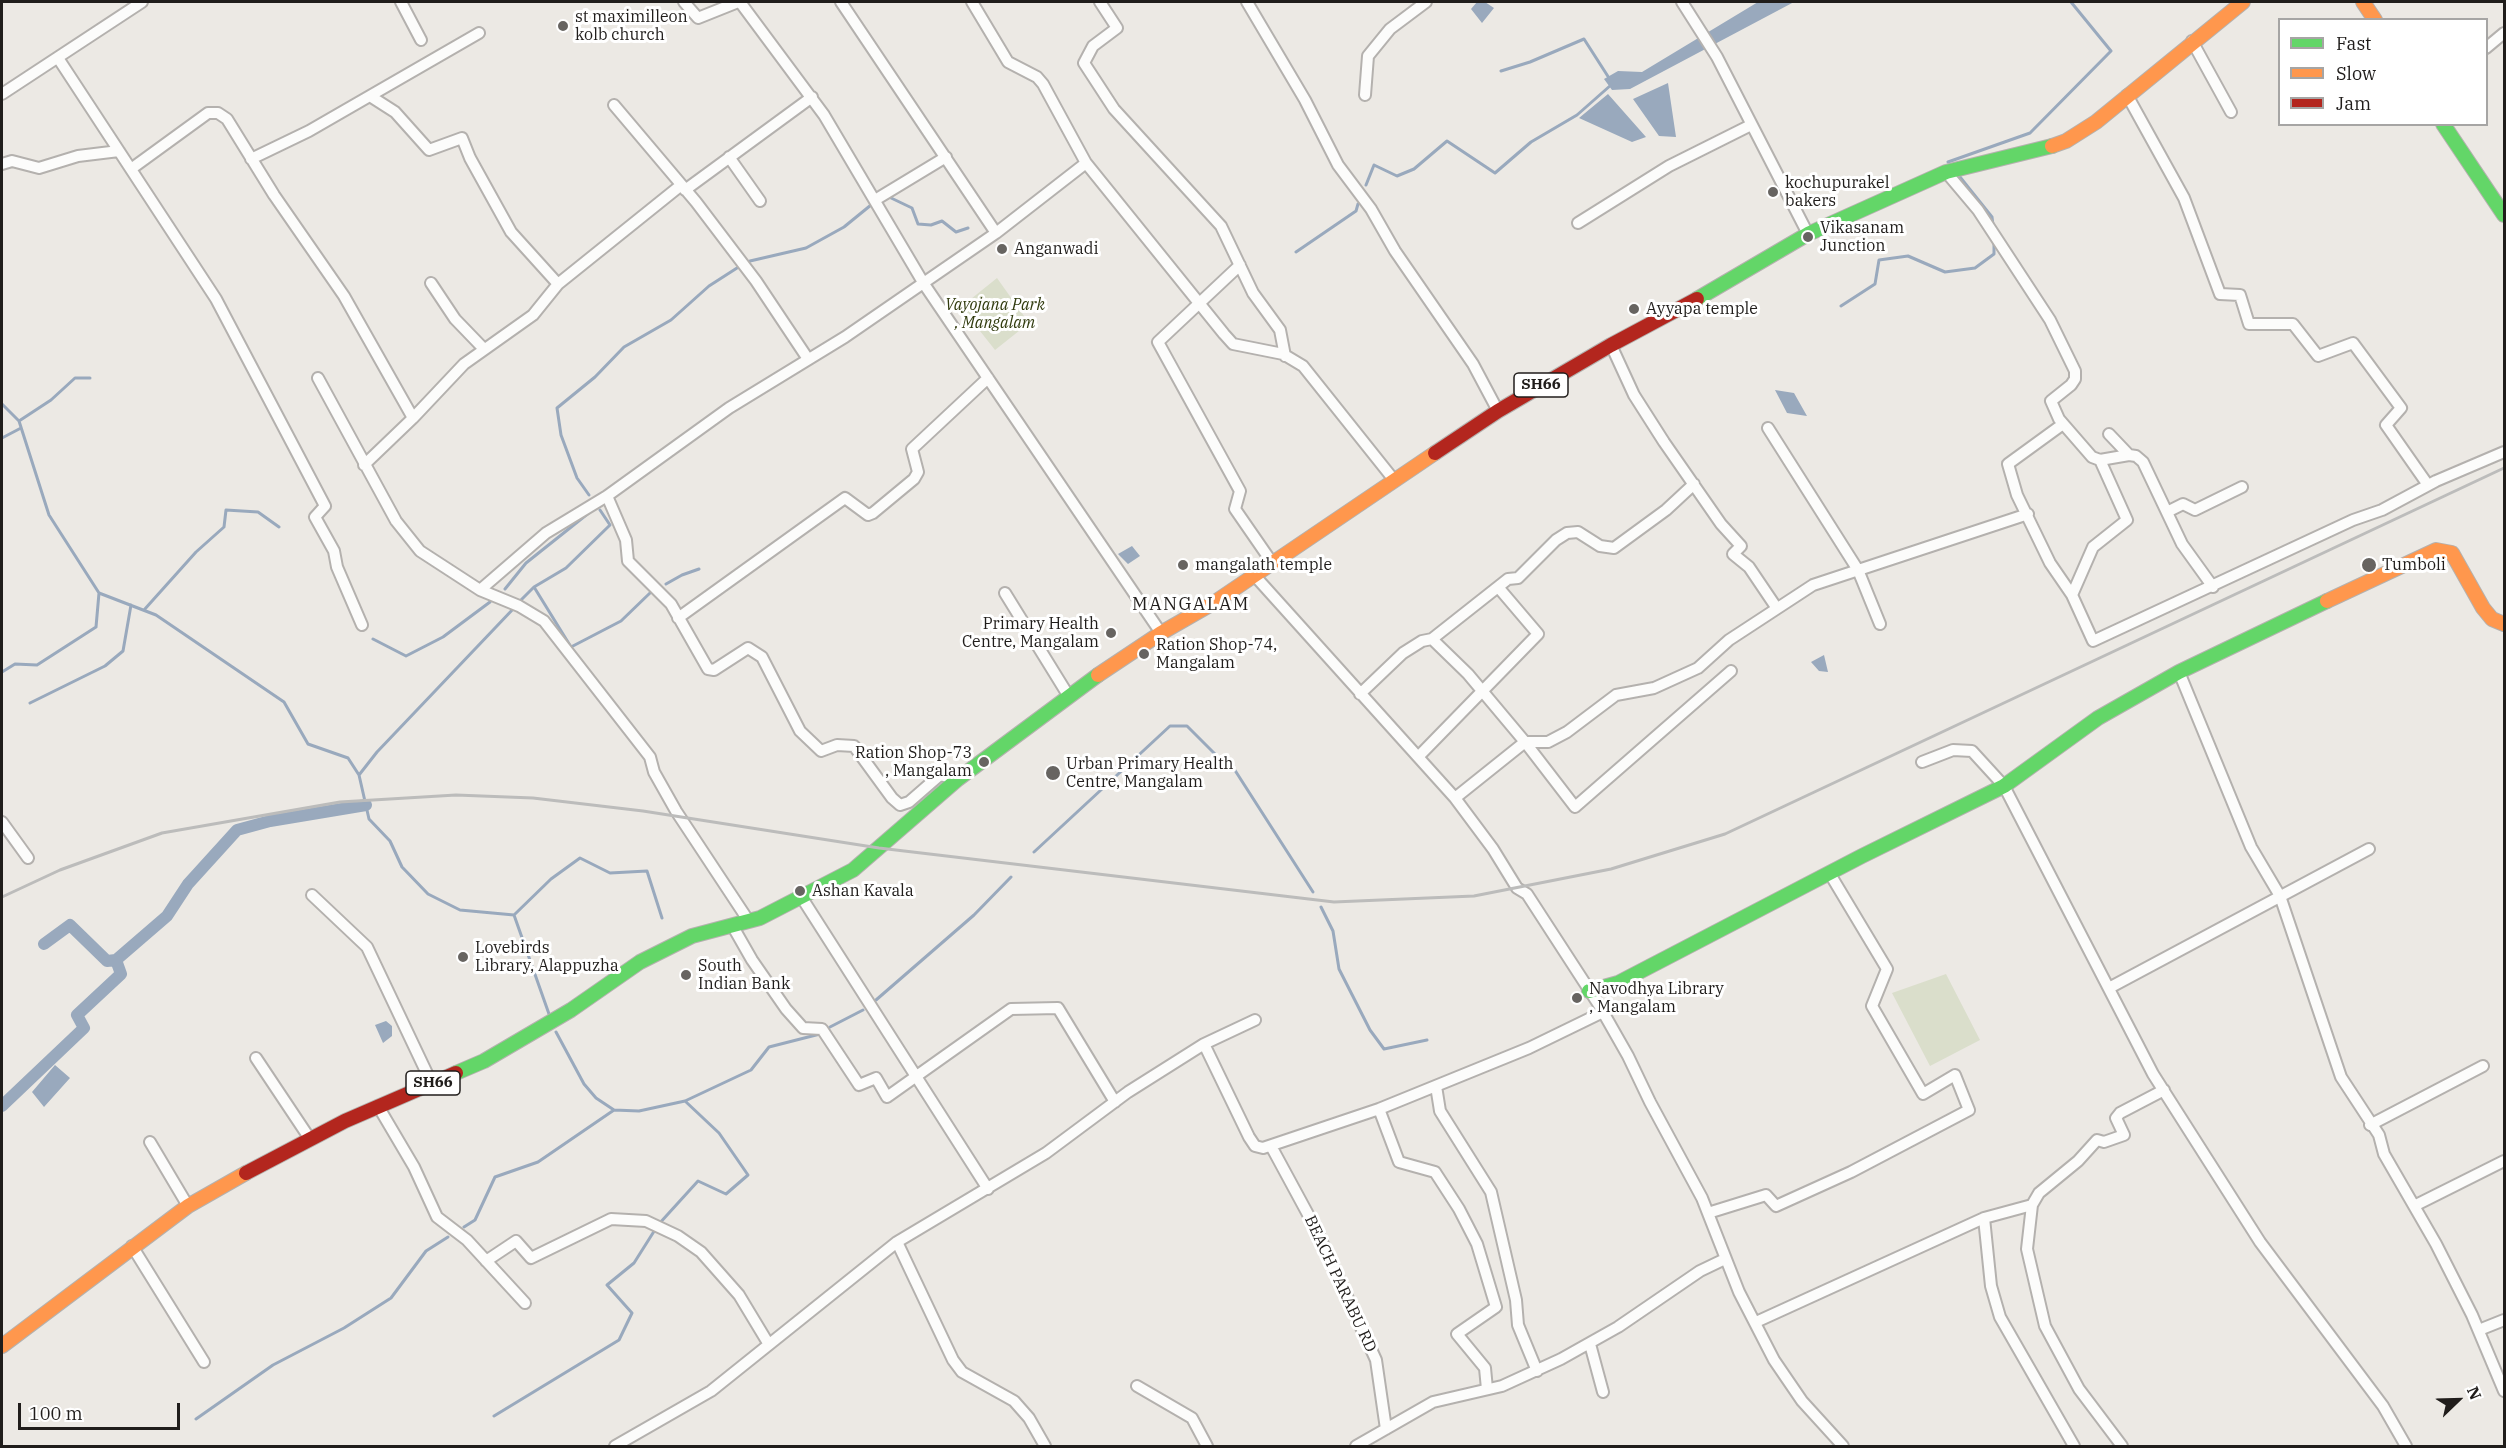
<!DOCTYPE html>
<style>
body{margin:0}
#map{position:relative;width:2506px;height:1448px;overflow:hidden;background:#ece9e4;font-family:"IBM Plex Serif",serif}
canvas{display:block}
.frame{position:absolute;inset:0;border:3px solid #201d1b;pointer-events:none}
.legend{position:absolute;left:2278px;top:18px;width:210px;height:108px;box-sizing:border-box;background:#fff;border:2px solid #a6a5a4;margin:0;padding:8px 10px;list-style:none;font-size:18px;color:#201d1b}
.legend li{display:flex;align-items:center;gap:12px;height:30px}
.legend b{width:30px;border:2px solid #a6a5a4}
.north{position:absolute;left:2428px;top:1370px;width:60px;height:60px;-webkit-text-stroke:4px #fff;paint-order:stroke;rotate:67deg;font-size:16px;font-weight:700;line-height:24px;text-align:center;color:#201d1b}
.north::after{content:'';display:block;margin:auto;width:21px;height:27px;background:#201d1b;clip-path:polygon(50% 0,100% 100%,50% 72%,0 100%)}
.scale{position:absolute;left:18px;top:1403px;width:162px;height:27px;box-sizing:border-box;border:3px solid #201d1b;border-top:0;padding-left:8px;font-size:18px;line-height:21px;white-space:nowrap;color:#201d1b;-webkit-text-stroke:4px #fff;paint-order:stroke}
</style>
<div id="map">
<canvas width="2506" height="1448"></canvas>
<div class="frame"></div>
<ul class="legend">
<li><b style="height:8px;background:#63d668"></b>Fast</li>
<li><b style="height:8px;background:#ff974d"></b>Slow</li>
<li><b style="height:8px;background:#b3261e"></b>Jam</li>
</ul>
<div class="north">N</div>
<div class="scale">100 m</div>
</div>
<script>
const context = document.querySelector('canvas').getContext('2d');
context.lineJoin = 'round';
function fill(path, color) { context.fillStyle = color; context.fill(path, 'evenodd'); }
const poly = rows => new Path2D(rows.map(r => 'M' + r).join(''));
function trace(path, color, width, dash) { context.strokeStyle = color; context.lineWidth = width; context.lineCap = dash ? 'butt' : 'round'; context.setLineDash(dash || []); context.stroke(path); }
function label(font, color, halo, rows, align = 'center') {
  context.font = font + ' "IBM Plex Serif",serif'; context.lineWidth = 6; context.setLineDash([]); context.textBaseline = 'middle'; context.strokeStyle = halo; context.fillStyle = color; for (const [text, x, y, turn = 0] of rows) {
    context.save(); context.translate(x, y); context.rotate((+turn || 0) * Math.PI / 180); context.textAlign = isNaN(turn) ? turn : align; if (halo) context.strokeText(text, 0, 0); context.fillText(text, 0, 0); context.restore();
  }
}
fill(poly([
 [997,278,1029,323,995,350,961,307],
 [1946,974,1980,1040,1930,1066,1892,993]
]), '#dadecb');
fill(poly([
 [1477,2,1485,2,1494,8,1482,23,1471,9],
 [1758,2,1794,2,1630,89,1612,90,1604,79,1618,71,1642,72],
 [1668,83,1676,137,1659,136,1633,99],
 [1608,94,1646,137,1632,142,1579,118],
 [1775,390,1794,393,1807,416,1787,413],
 [1132,546,1140,556,1128,564,1118,554],
 [1824,655,1828,672,1819,671,1811,662],
 [386,1021,392,1026,392,1036,383,1043,375,1025],
 [55,1065,70,1078,44,1107,32,1092]
]), '#99a9bd');
trace(poly([
 [1501,71,1530,62,1584,39,1609,78],
 [1948,162,2030,133,2111,51,2071,2],
 [1960,177,1992,217,1993,225],
 [1366,185,1374,165,1397,176,1414,169,1447,141,1495,173,1531,142,1577,115,1611,85],
 [889,197,912,208,918,224,931,225,942,221,956,232,968,228],
 [1296,252,1356,211,1358,204],
 [750,261,806,248,844,227,871,205],
 [1841,306,1875,284,1879,260,1908,256,1945,272,1975,268,1994,254,1994,240],
 [2,404,19,421,49,515,99,593,156,615,284,702,308,744,348,758,359,775,369,819,390,841,402,867,428,894,460,910,514,915,549,1014],
 [19,421,51,400,75,378,90,378],
 [2,438,21,428],
 [589,495,577,478,561,435,557,408,595,377,624,347,671,320,709,286,737,268],
 [666,584,682,575,699,569],
 [534,587,571,647,621,621,650,593],
 [505,589,526,563,590,512],
 [519,602,534,587,566,568,610,525,600,510],
 [144,610,196,552,224,527,226,510,258,512,279,527],
 [373,639,406,656,443,637,490,602],
 [2,672,15,664,37,665,96,627,99,593],
 [30,703,105,666,123,651,131,605],
 [359,775,377,752,515,607],
 [1034,852,1170,726,1187,726,1217,756,1229,761,1313,892],
 [1321,907,1333,931,1339,969,1370,1030,1384,1049,1427,1040],
 [514,915,551,879,580,858,610,873,647,871,662,918],
 [876,1000,974,915,1011,877],
 [830,1027,863,1010],
 [556,1032,584,1084,596,1098,614,1110,639,1111,685,1101,751,1070,769,1047,820,1034],
 [464,1227,475,1220,495,1177,538,1162,614,1110],
 [494,1416,619,1340,632,1313,607,1285,634,1263,658,1225,698,1181,726,1194,748,1175,719,1133,685,1101],
 [196,1419,273,1365,344,1328,391,1298,426,1251,448,1237]
]), '#99a9bd', 3);
trace(poly([
 [44,944,70,925,107,961,116,960],
 [2,1106,84,1028,77,1015,121,974,116,960,167,916,188,884,237,830,270,821,366,805]
]), '#99a9bd', 12);
const street = poly([
 [401,2,421,40],
 [684,2,698,18,738,2],
 [740,2,824,115,924,284,1161,633],
 [972,2,1008,62,1037,77,1043,84,1086,163,1224,334,1233,344,1283,354,1303,366,1394,480],
 [1100,2,1117,28,1093,46,1084,63,1114,109,1221,226,1253,293,1280,330,1285,356],
 [1247,2,1305,100,1338,165,1371,209,1395,251,1473,364,1498,411],
 [1682,2,1717,57,1808,234],
 [2192,41,2231,112],
 [2486,48,2504,33],
 [58,58,216,299,325,506,315,517,334,551,337,567,362,625],
 [2,94,142,2],
 [1365,95,1368,56,1390,29,1426,2],
 [2127,95,2184,198,2220,294,2240,295,2249,324,2293,324,2318,356,2353,343,2401,408,2386,425,2428,485],
 [370,96,395,112,429,150,462,138,470,158,511,232,558,284],
 [614,105,696,202,756,281,808,359],
 [729,157,760,201],
 [251,159,309,131,479,33],
 [2,164,12,161,39,168,78,156,119,151],
 [131,169,208,113,218,113,227,119,274,195,344,296,413,418,364,465],
 [1946,172,1978,210,1999,242,2050,320,2075,371,2075,379,2071,385,2051,401,2059,419,2092,457,2100,460,2129,455,2136,456,2143,462,2182,544,2213,587],
 [685,190,812,97],
 [875,200,946,157],
 [1578,223,1669,166,1751,125],
 [996,233,1086,163],
 [1240,265,1158,342,1240,491,1235,509,1273,564],
 [431,283,455,319,483,348],
 [1611,345,1634,395,1664,442,1721,524,1741,546,1733,554,1749,567,1776,607],
 [318,378,396,521,420,551,480,590,546,533,607,496,729,408,845,337,996,233,841,2],
 [413,418,464,364,533,315,558,284,680,186],
 [2063,424,2008,464,2017,495,2050,563,2072,595],
 [1768,428,1858,570,1880,624],
 [2109,434,2129,455],
 [2100,460,2127,520,2093,547,2072,595,2093,641,2353,520,2382,510,2436,481,2504,452],
 [607,496,626,540,628,561,671,604,708,669,714,670,748,648,762,657,800,731,821,751,837,745,854,746,892,798,900,805,909,802,940,775,958,779],
 [2167,512,2183,504,2195,510,2242,487],
 [1255,576,1455,798,1493,849,1517,888,1527,894,1599,1005,1628,1056,1650,1102,1702,1198,1739,1292,1774,1360,1802,1401,1843,1446],
 [480,590,519,606,544,621,551,630,650,757,654,772,676,811,748,920],
 [1005,593,1068,695],
 [678,618,845,498,868,515,873,513,914,479,918,472,912,449,988,378],
 [1432,639,1508,579,1518,578,1556,540,1567,533,1578,532,1600,546,1614,548,1666,510,1694,484],
 [2179,672,2251,847,2280,896,2341,1077,2379,1135,2384,1154,2436,1244,2472,1315,2504,1391],
 [1360,694,1403,653,1422,641,1432,639,1468,674,1525,742,1548,742,1567,732,1616,695,1654,688,1698,668,1729,640,1813,585,2028,514],
 [1418,757,1538,634,1498,587],
 [1922,762,1953,750,1972,751,2004,786,2153,1074,2260,1242,2383,1406,2406,1446],
 [1455,798,1525,742,1575,807,1731,671],
 [2,822,28,858],
 [312,895,367,947,432,1084],
 [802,898,988,1189],
 [732,925,752,960,786,1009,803,1028,822,1029,859,1085,876,1078,887,1097,1011,1009,1058,1008,1115,1102],
 [2109,988,2369,849],
 [1204,1044,1249,1137,1255,1146,1263,1148,1379,1109,1529,1048,1603,1012],
 [256,1058,310,1139],
 [1436,1086,1440,1111,1491,1192,1516,1300,1518,1325,1537,1371],
 [378,1106,414,1167,437,1217,467,1240,525,1303],
 [1379,1109,1399,1162,1435,1172,1459,1209,1477,1244,1496,1307,1457,1334,1485,1368,1487,1389],
 [2370,1125,2483,1066],
 [150,1142,188,1206],
 [1271,1146,1317,1231,1376,1360,1386,1429],
 [2032,1205,2027,1249,2045,1326,2079,1389,2122,1446],
 [2414,1206,2504,1161],
 [1708,1213,1766,1195,1776,1206,1851,1172,1969,1110,1955,1075,1923,1094,1872,1006,1887,969,1830,874],
 [1984,1218,1991,1286,2000,1317,2074,1446],
 [897,1242,953,1360,962,1372,1014,1401,1029,1418,1045,1446],
 [132,1246,204,1362],
 [486,1261,516,1241,531,1258,611,1219,646,1221,678,1236,701,1252,739,1295,768,1343],
 [1756,1322,1984,1218,2032,1205,2039,1193,2078,1161,2097,1140,2104,1142,2124,1135,2116,1118,2120,1113,2164,1090],
 [2479,1330,2504,1320],
 [1590,1344,1603,1392],
 [1137,1386,1192,1418,1207,1446],
 [615,1446,711,1391,897,1242,1046,1153,1128,1092,1204,1044,1255,1020],
 [1356,1446,1433,1402,1502,1386,1561,1359,1618,1327,1700,1271,1725,1259]
]);
const fast = poly([
 [2443,124,2504,215],
 [1697,299,1808,234,1946,172,2052,146],
 [1589,991,1618,983,1862,856,2004,786,2098,718,2179,672,2327,601],
 [456,1073,484,1061,571,1010,640,962,692,936,760,918,853,870,958,779,1098,675]
]);
const slow = poly([
 [2363,2,2375,20],
 [2052,146,2066,141,2096,122,2243,2],
 [2327,601,2436,550,2452,553,2483,608,2492,619,2504,624],
 [1098,675,1161,633,1215,602,1435,453],
 [2,1346,188,1206,246,1173]
]);
const jam = poly([
 [1435,453,1498,411,1611,345,1697,299],
 [246,1173,345,1121,456,1073]
]);
trace(street, '#b4b1ae', 14);
trace(fast, '#b4b1ae', 16);
trace(slow, '#b4b1ae', 16);
trace(jam, '#b4b1ae', 16);
trace(street, '#fcfcfb', 10);
trace(fast, '#63d668', 14);
trace(slow, '#ff974d', 14);
trace(jam, '#b3261e', 14);
trace(poly([
 [2,897,60,870,162,833,340,802,456,795,533,798,643,811,879,848,1334,902,1474,896,1611,869,1725,834,2504,468]
]), '#bcbcbb', 3);
for (const [x, y, r, color] of [
 [563,26,6,"#676461"],
 [1773,192,6,"#676461"],
 [1808,237,6,"#676461"],
 [1002,249,6,"#676461"],
 [1634,309,6,"#676461"],
 [1183,565,6,"#676461"],
 [2369,565,8,"#676461"],
 [1111,633,6,"#676461"],
 [1144,654,6,"#676461"],
 [984,762,6,"#676461"],
 [1053,773,8,"#676461"],
 [800,891,6,"#676461"],
 [463,957,6,"#676461"],
 [686,975,6,"#676461"],
 [1577,998,6,"#676461"]
]) { const dot = new Path2D(); dot.arc(x, y, r, 0, 2 * Math.PI); context.fillStyle = color; context.fill(dot); trace(dot, '#fff', 2); }
for (const [x, y, w] of [
 [1541,385,54],
 [433,1083,54]
]) { const box = new Path2D(); box.roundRect(x - w / 2, y - 12, w, 24, 4.5); context.fillStyle = '#fff'; context.fill(box); trace(box, '#201d1b', 1.5); }
label('bold 15px', '#201d1b', null, [
 ["SH66",1541,385],
 ["SH66",433,1083]
]);
label('16px', '#201d1b', '#fff', [
 ["st maximilleon",575,17],
 ["kolb church",575,35],
 ["kochupurakel",1785,183],
 ["bakers",1785,201],
 ["Vikasanam",1820,228],
 ["Junction",1820,246],
 ["Anganwadi",1014,249],
 ["Ayyapa temple",1646,309],
 ["mangalath temple",1195,565],
 ["Tumboli",2382,565],
 ["Primary Health",1099,624,"right"],
 ["Centre, Mangalam",1099,642,"right"],
 ["Ration Shop-74,",1156,645],
 ["Mangalam",1156,663],
 ["Ration Shop-73",972,753,"right"],
 [", Mangalam",972,771,"right"],
 ["Urban Primary Health",1066,764],
 ["Centre, Mangalam",1066,782],
 ["Ashan Kavala",812,891],
 ["Lovebirds",475,948],
 ["Library, Alappuzha",475,966],
 ["South",698,966],
 ["Indian Bank",698,984],
 ["Navodhya Library",1589,989],
 [", Mangalam",1589,1007]
], 'left');
label('italic 16px', '#313b0e', '#fff', [
 ["Vayojana Park",995,305],
 [", Mangalam",995,323]
]);
label('16px', '#201d1b', '#fff', [
 ["BEACH PARABU RD",1340,1284,65]
]);
context.letterSpacing = '1.5px';
label('18px', '#201d1b', '#fff', [
 ["MANGALAM",1191,605]
]);
context.letterSpacing = '0px';
</script>
